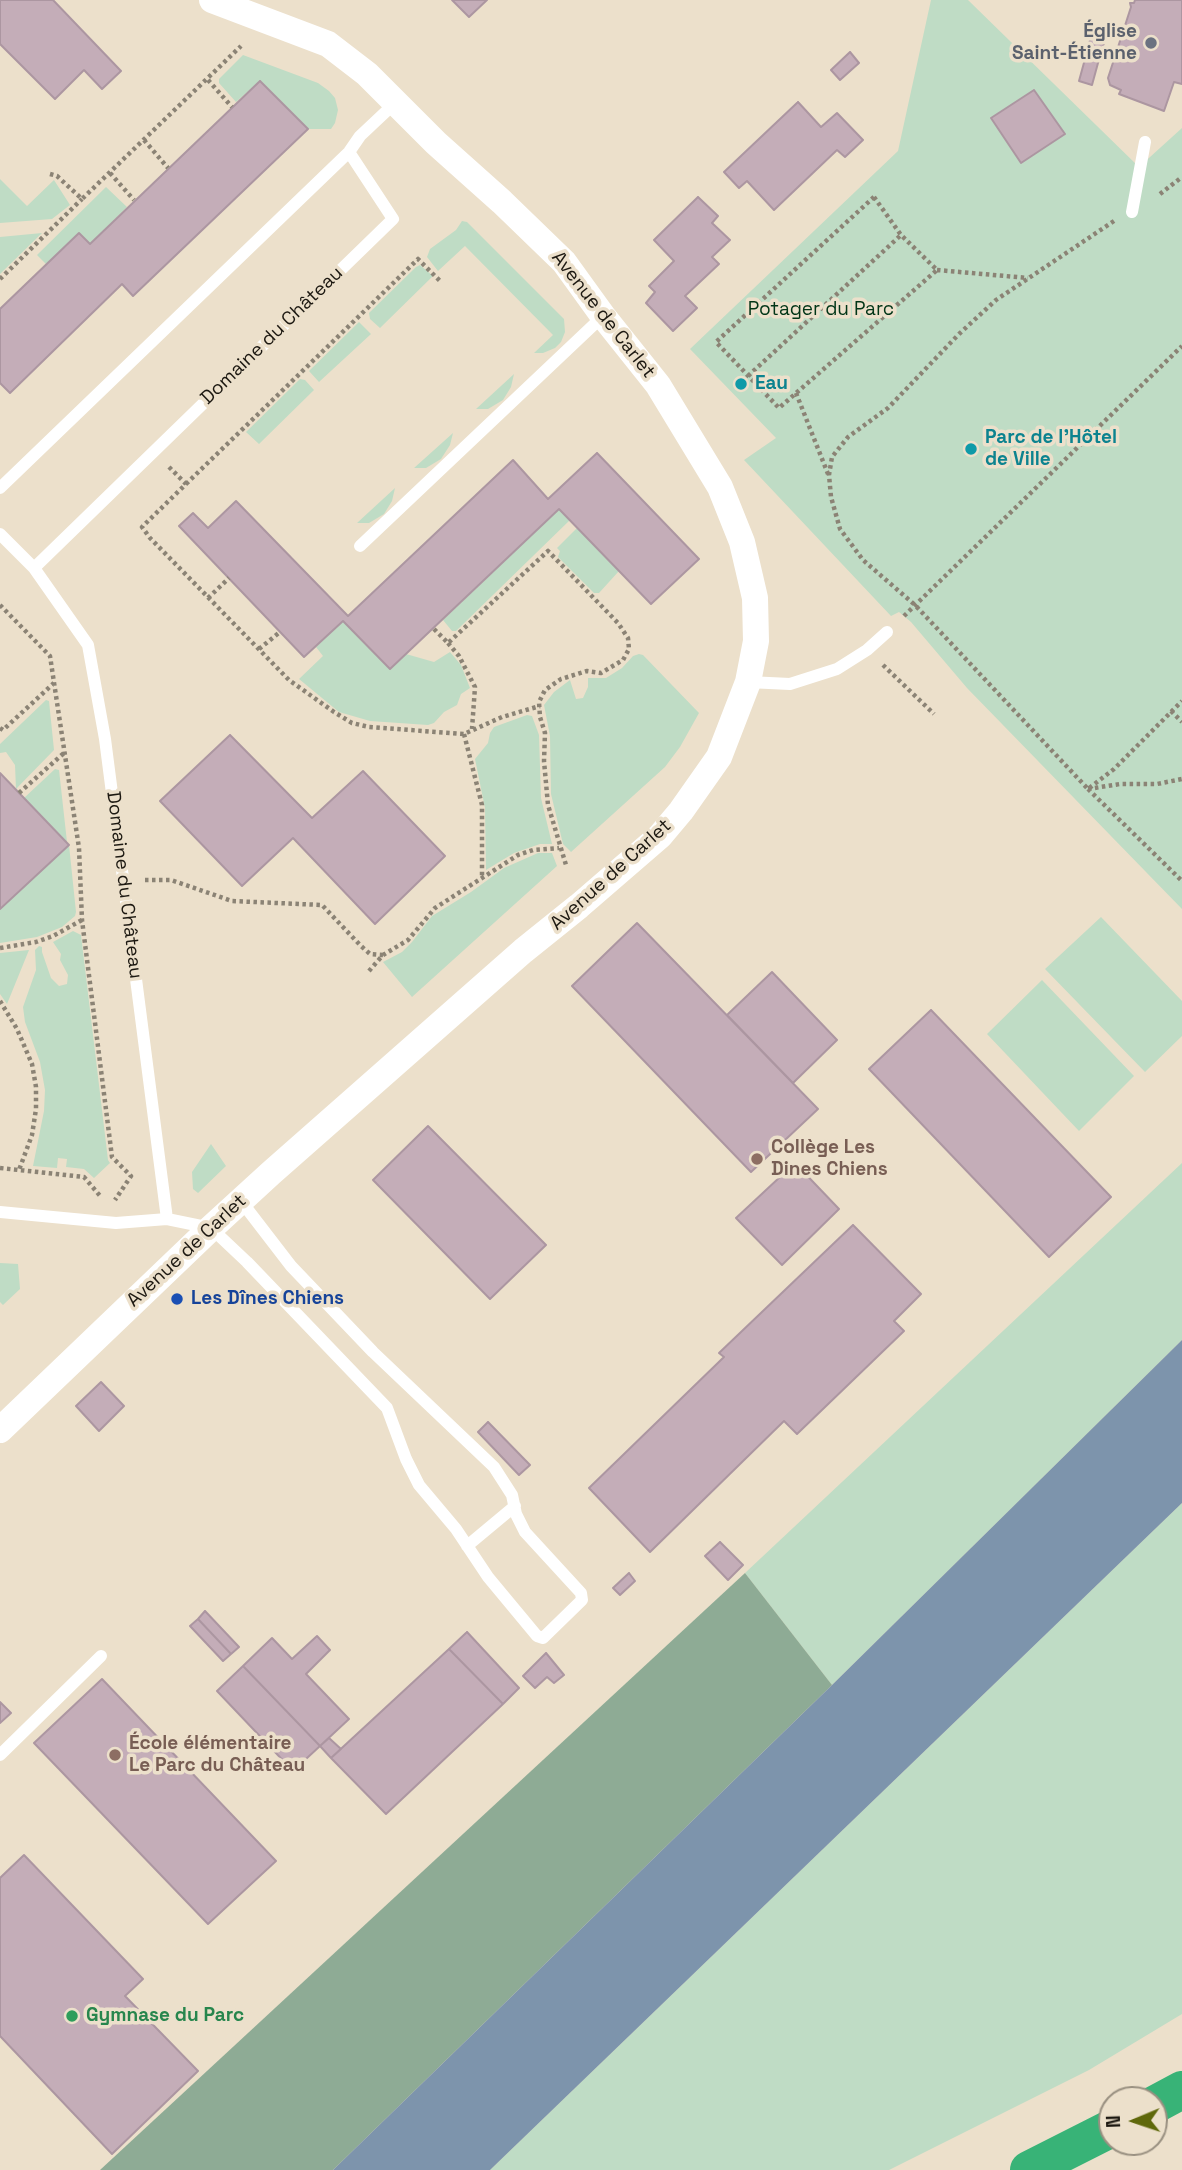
<!DOCTYPE html>
<meta charset="utf-8">
<style>
body{margin:0}
#map{position:relative;width:1182px;height:2170px;overflow:hidden;background:#ece0cb;font-family:"Space Grotesk",sans-serif}
canvas{display:block}
.north{position:absolute;left:1098px;top:2086px;width:70px;height:70px;box-sizing:border-box;background:#ece0cb;border:2px solid #999081;border-radius:50%;rotate:268deg;font-size:19px;font-weight:700;line-height:28px;text-align:center;color:#1c1811}
.north::after{content:'';display:block;margin:auto;width:24px;height:32px;background:#5f680b;clip-path:polygon(50% 0,100% 100%,50% 72%,0 100%)}
</style>
<div id="map">
<canvas width="1182" height="2170"></canvas>
<div class="north">N</div>
</div>
<script>
const context = document.querySelector('canvas').getContext('2d');
context.lineJoin = 'round';
function fill(path, color) { context.fillStyle = color; context.fill(path, 'evenodd'); }
const poly = rows => new Path2D(rows.map(r => 'M' + r).join(''));
function trace(path, color, width, dash) { context.strokeStyle = color; context.lineWidth = width; context.lineCap = dash ? 'butt' : 'round'; context.setLineDash(dash || []); context.stroke(path); }
function label(font, color, halo, rows, align = 'center') {
  context.font = font + ' "Space Grotesk",sans-serif'; context.lineWidth = 7; context.setLineDash([]); context.textBaseline = 'middle'; context.strokeStyle = halo; context.fillStyle = color; for (const [text, x, y, turn = 0] of rows) {
    context.save(); context.translate(x, y); context.rotate((+turn || 0) * Math.PI / 180); context.textAlign = isNaN(turn) ? turn : align; if (halo) context.strokeText(text, 0, 0); context.fillText(text, 0, 0); context.restore();
  }
}
fill(poly([
 [931,0,968,0,1139,167,1182,128,1182,909,967,688,911,622,899,612,891,616,744,460,776,438,690,349,898,151],
 [243,55,318,83,329,91,335,98,338,110,335,123,331,129,308,129,260,81,236,102,219,83,219,79],
 [0,179,27,206,54,180,70,205,52,219,0,223],
 [106,187,127,207,90,244,79,234,46,264,37,255],
 [462,221,467,222,564,319,565,332,561,342,555,348,543,353,534,353,553,335,465,246,438,271,427,257,430,249,456,230],
 [42,233,0,274,0,237],
 [420,265,433,276,380,328,370,319,369,313,416,267],
 [359,322,371,334,319,382,309,371],
 [514,374,511,387,503,400,488,409,476,409],
 [300,379,305,380,314,390,259,444,246,432],
 [453,433,450,445,441,459,426,468,414,468],
 [395,488,392,501,384,514,369,523,357,523],
 [559,509,570,520,456,631,452,631,443,620],
 [577,528,619,571,599,593,594,593,558,557,560,551,557,548],
 [343,621,390,669,406,654,434,662,450,652,461,665,470,688,461,694,457,705,444,712,434,723,428,725,370,721,339,712,299,679,323,656,316,647],
 [639,654,643,655,699,713,680,747,665,767,571,852,563,844,551,794,550,736,544,705,554,692,570,680,576,699,583,698,588,687,588,678,606,678,622,668,633,656],
 [46,700,49,701,54,750,16,789,15,765,6,752,0,753,0,744],
 [527,715,532,716,539,735,541,798,552,844,540,844,514,853,486,870,485,808,475,759,488,743,490,733,494,727],
 [55,769,59,770,67,842,24,798],
 [69,845,76,912,75,916,62,927,37,937,0,943,0,909],
 [538,853,552,853,557,866,412,997,383,962,402,952,412,942,432,916,471,892,504,868],
 [1101,917,1182,1001,1182,1036,1145,1072,1045,969],
 [73,931,81,935,108,1160,110,1163,94,1178,84,1169,66,1167,67,1159,58,1158,57,1168,33,1166,44,1111,45,1090,40,1062,25,1022,23,1007,36,970,35,950,39,946,42,947,42,952,51,978,59,986,67,984,68,975,60,960,61,954,53,942],
 [29,950,7,1004,0,994,0,953],
 [1042,980,1134,1076,1079,1131,987,1034],
 [211,1144,226,1166,198,1193,193,1189,192,1172],
 [1182,1163,1182,1340,832,1685,745,1573],
 [0,1263,18,1264,20,1289,3,1305,0,1302],
 [1182,1503,1182,2014,1089,2070,889,2170,490,2170]
]), '#bfdcc5');
fill(poly([
 [745,1573,832,1685,333,2170,100,2170]
]), '#8eab95');
fill(poly([
 [1182,1340,1182,1503,490,2170,333,2170,832,1685]
]), '#7d94ac');
const building = poly([
 [0,0,53,0,121,71,102,89,84,70,55,99,0,44,0,0],
 [452,0,487,0,469,17,452,0],
 [1135,0,1182,0,1182,84,1174,82,1164,111,1119,94,1121,90,1110,85,1108,78,1131,7,1130,3,1134,3,1135,0],
 [1091,36,1105,40,1101,52,1088,48,1091,36],
 [1088,48,1101,52,1092,85,1079,81,1088,48],
 [850,52,859,63,840,80,831,70,850,52],
 [260,81,308,129,133,296,122,284,10,393,0,383,0,309,79,233,90,244,260,81],
 [1034,90,1065,134,1021,163,991,118,1034,90],
 [798,102,821,127,837,113,863,140,845,157,837,150,774,210,747,181,739,188,724,172,798,102],
 [698,197,718,216,712,223,730,240,712,257,719,264,685,296,697,308,673,331,646,303,655,292,649,286,674,261,654,240,698,197],
 [597,453,699,559,651,604,559,509,390,669,343,621,304,657,179,526,193,513,208,528,236,501,348,616,513,460,548,499,597,453],
 [230,735,312,818,363,771,445,856,375,924,293,838,242,886,160,801,230,735],
 [0,773,69,845,0,909,0,773],
 [637,923,818,1109,751,1172,572,986,637,923],
 [772,972,837,1040,793,1083,727,1015,772,972],
 [931,1010,1111,1197,1049,1257,869,1069,931,1010],
 [428,1126,546,1245,490,1299,373,1180,428,1126],
 [795,1163,839,1209,782,1265,736,1218,795,1163],
 [853,1225,921,1294,894,1321,904,1331,797,1434,784,1421,650,1552,589,1488,724,1357,719,1353,853,1225],
 [101,1382,124,1406,99,1431,76,1406,101,1382],
 [488,1422,530,1465,519,1475,478,1432,488,1422],
 [720,1542,743,1565,728,1580,705,1556,720,1542],
 [629,1573,635,1581,620,1595,613,1588,629,1573],
 [205,1611,239,1647,231,1654,198,1619,205,1611],
 [198,1619,231,1654,223,1661,190,1626,198,1619],
 [467,1632,519,1688,503,1704,449,1649,467,1632],
 [317,1636,330,1650,306,1674,349,1719,320,1746,243,1666,272,1638,292,1659,317,1636],
 [449,1649,503,1704,386,1814,331,1758,449,1649],
 [546,1653,564,1675,554,1683,547,1677,535,1688,523,1676,546,1653],
 [243,1666,320,1746,293,1771,217,1691,243,1666],
 [102,1679,276,1861,208,1924,34,1743,102,1679],
 [0,1702,11,1713,0,1723,0,1702],
 [329,1738,341,1749,331,1758,320,1746,329,1738],
 [24,1855,143,1979,125,1996,198,2071,112,2154,0,2036,0,1878,24,1855]
]);
fill(building, '#c4adb8');
trace(building, '#ac96a1', 2);
trace(poly([
 [208,80,232,107],
 [144,140,168,168],
 [110,173,134,200],
 [50,174,57,176,82,199,241,46],
 [1160,194,1182,177],
 [874,197,901,235,937,270,779,408,716,342,874,197],
 [1114,221,996,300,959,334,888,408,848,437,832,457,829,475,831,497,840,529,863,560,915,605,1088,789,1114,769,1182,701],
 [937,270,1028,278],
 [0,279,82,199],
 [748,376,901,235],
 [796,393,828,474],
 [169,467,186,484,142,527,150,538,289,680,334,712,352,723,369,727,464,734,502,717,540,706],
 [186,484,418,259,440,281],
 [208,598,229,578],
 [0,605,50,656,79,848,82,920,112,1157,131,1176,115,1200],
 [904,616,1182,346],
 [434,629,448,643,548,551,618,623,628,638,629,649,623,660,601,673,587,671,561,679,545,690,539,702,540,717,545,733,544,761,548,805,566,865],
 [448,643,459,656,475,687,472,729],
 [259,649,280,632],
 [883,665,934,714],
 [1171,711,1182,722],
 [0,728,3,730,54,683],
 [464,734,482,805,482,878],
 [1088,789,1182,881],
 [1088,789,1120,784,1157,784,1182,779],
 [19,793,64,753],
 [145,880,171,880,232,901,322,905,361,946,370,954,383,955],
 [0,948,36,942,53,936,82,920],
 [369,971,383,955,408,940,435,908,518,855,533,850,559,848],
 [0,1001,17,1029,32,1064,36,1087,36,1109,32,1135,19,1170],
 [0,1168,84,1177,101,1197]
]), '#8b8375', 4.5, [3.5, 3.5]);
trace(poly([
 [1132,212,1145,142],
 [0,488,349,152,360,136,394,104],
 [0,534,34,568,88,645,105,739,167,1219],
 [360,546,603,316],
 [34,568,393,219,349,152],
 [748,682,790,684,837,669,867,650,887,632],
 [0,1212,116,1223,167,1219,211,1228,247,1262,387,1408,406,1459,419,1485,456,1529,488,1577,537,1636,543,1638,582,1600,581,1593,525,1532,516,1514,512,1495,494,1467,373,1352,291,1266,241,1201],
 [467,1546,515,1506],
 [0,1755,101,1656]
]), '#fff', 12);
trace(poly([
 [0,1430,211,1228,271,1173,523,951,579,906,660,836,681,811,719,757,748,682,756,641,755,598,742,542,720,487,658,385,603,316,564,262,502,202,436,143,367,74,328,44,212,0]
]), '#fff', 26);
trace(poly([
 [1154,2105,1182,2090],
 [1029,2170,1112,2128]
]), '#38b377', 38);
for (const [x, y, r, color] of [
 [1151,43,7,"#6b7280"],
 [741,384,7,"#0f9aa8"],
 [971,449,7,"#0f9aa8"],
 [757,1159,7,"#8d6e63"],
 [177,1299,7,"#1a4fb4"],
 [115,1755,7,"#8d6e63"],
 [72,2016,7,"#2e9e5b"]
]) { const dot = new Path2D(); dot.arc(x, y, r, 0, 2 * Math.PI); context.fillStyle = color; context.fill(dot); trace(dot, '#ece0cb', 2.5); }
label('bold 19px', '#5b616d', '#ece0cb', [
 ["Église",1137,32],
 ["Saint-Étienne",1137,54]
], 'right');
label('19px', '#013517', '#ece0cb', [
 ["Potager du Parc",821,310]
]);
label('19px', '#1c1811', '#ece0cb', [
 ["Avenue de Carlet",603,315,52],
 ["Domaine du Château",272,336,-44],
 ["Avenue de Carlet",611,875,-42],
 ["Domaine du Château",124,885,83],
 ["Avenue de Carlet",187,1251,-43]
]);
label('bold 19px', '#0d838f', '#ece0cb', [
 ["Eau",755,384],
 ["Parc de l'Hôtel",985,438],
 ["de Ville",985,460]
], 'left');
label('bold 19px', '#785e54', '#ece0cb', [
 ["Collège Les",771,1148],
 ["Dines Chiens",771,1170],
 ["École élémentaire",129,1744],
 ["Le Parc du Château",129,1766]
], 'left');
label('bold 19px', '#164399', '#ece0cb', [
 ["Les Dînes Chiens",191,1299]
], 'left');
label('bold 19px', '#27864d', '#ece0cb', [
 ["Gymnase du Parc",86,2016]
], 'left');
</script>
